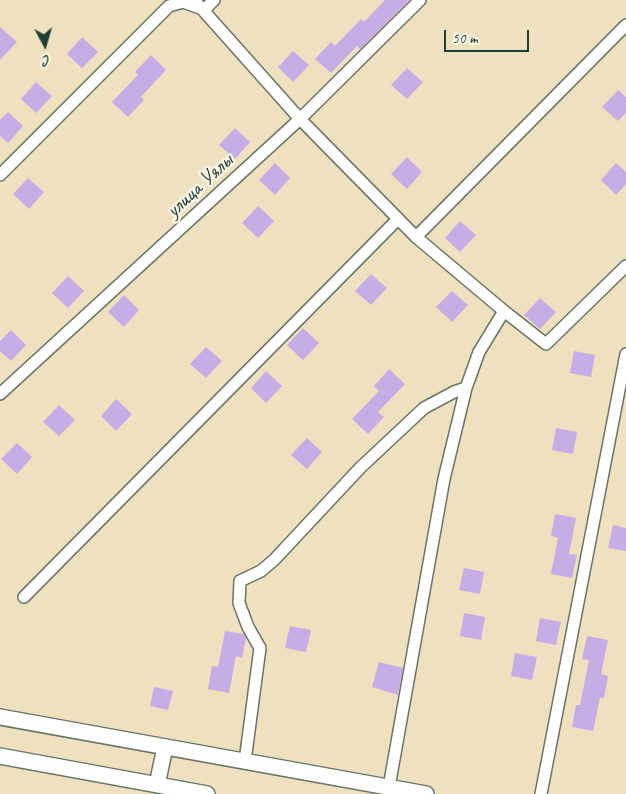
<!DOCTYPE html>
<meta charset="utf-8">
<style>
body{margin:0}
#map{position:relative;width:626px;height:794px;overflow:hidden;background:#eee1c0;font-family:Caveat,sans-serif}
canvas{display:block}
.north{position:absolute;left:20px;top:20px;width:50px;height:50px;-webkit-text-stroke:4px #fcf5e5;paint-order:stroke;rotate:174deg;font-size:14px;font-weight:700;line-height:20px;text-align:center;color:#1f3d34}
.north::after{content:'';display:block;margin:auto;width:18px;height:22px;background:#1f3d34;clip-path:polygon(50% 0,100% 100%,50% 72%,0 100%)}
.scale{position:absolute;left:444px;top:30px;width:85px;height:22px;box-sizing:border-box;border:2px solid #1f3d34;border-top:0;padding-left:6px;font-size:15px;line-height:18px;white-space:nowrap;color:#1f3d34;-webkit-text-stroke:4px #fcf5e5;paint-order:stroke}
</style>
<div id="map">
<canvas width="626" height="794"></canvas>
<div class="north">С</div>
<div class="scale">50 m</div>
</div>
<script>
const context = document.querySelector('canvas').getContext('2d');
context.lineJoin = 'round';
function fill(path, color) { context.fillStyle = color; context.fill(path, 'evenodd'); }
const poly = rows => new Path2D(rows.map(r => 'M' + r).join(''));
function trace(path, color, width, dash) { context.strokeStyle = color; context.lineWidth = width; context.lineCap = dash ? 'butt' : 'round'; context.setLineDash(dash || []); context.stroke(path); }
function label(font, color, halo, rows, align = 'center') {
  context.font = font + ' Caveat,sans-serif'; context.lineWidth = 5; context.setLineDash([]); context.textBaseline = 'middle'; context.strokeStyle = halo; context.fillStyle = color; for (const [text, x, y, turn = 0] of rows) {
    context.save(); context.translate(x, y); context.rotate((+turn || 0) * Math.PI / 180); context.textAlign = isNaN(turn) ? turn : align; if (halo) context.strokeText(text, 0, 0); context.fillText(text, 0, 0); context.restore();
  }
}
fill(poly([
 [385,0,409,0,360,49,357,46,331,73,315,59,331,42,335,46,361,19,364,22],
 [0,27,17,42,0,60],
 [82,37,98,52,82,68,67,54],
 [293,51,309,65,293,82,278,67],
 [151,55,166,70,141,97,144,100,128,117,112,102,138,75,135,72],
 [407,68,423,82,407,99,391,85],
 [36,82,52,96,36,113,21,99],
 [618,90,626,97,626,113,618,121,602,107],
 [8,112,23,126,8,143,0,136,0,120],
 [235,128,250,142,235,159,219,145],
 [407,157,422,172,407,189,391,174],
 [275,163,290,178,275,195,259,180],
 [616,163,626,172,626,184,616,195,601,180],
 [28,178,44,192,29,209,13,194],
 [258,206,274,221,258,238,242,223],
 [460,221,476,235,460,252,445,238],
 [371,274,387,288,371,305,355,291],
 [68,276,84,291,68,308,52,293],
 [452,291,468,305,452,322,436,307],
 [124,295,139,310,124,327,108,312],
 [540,298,556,312,540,329,524,315],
 [303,328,319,343,303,360,287,345],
 [11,330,26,345,11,361,0,351,0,341],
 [206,347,222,361,206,378,190,364],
 [574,351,595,355,591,377,570,373],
 [389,369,405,384,378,412,384,417,368,434,352,419,379,391,374,386],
 [266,371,282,386,266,403,251,388],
 [116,399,132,414,116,431,101,416],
 [59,405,75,420,59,436,43,422],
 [556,428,577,432,573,454,552,450],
 [307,438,322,452,307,469,291,455],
 [17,443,32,457,17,474,1,459],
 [555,514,576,518,569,554,577,555,572,578,551,574,558,538,551,536],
 [613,525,626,528,626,551,608,548],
 [464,568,484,572,480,594,459,590],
 [464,613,485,617,481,640,460,636],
 [540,618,561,622,556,645,536,641],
 [290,626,311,630,306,652,285,648],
 [225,631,244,634,246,638,242,658,236,656,229,693,208,689,212,666,218,667],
 [587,636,608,640,601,674,608,676,604,698,600,698,593,731,572,727,576,705,580,705,589,660,582,659],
 [515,653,537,657,532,680,511,676],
 [379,662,403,668,398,695,372,687],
 [154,687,173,691,168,710,150,706]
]), '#c6ade6');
const minor = poly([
 [194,0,300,119,416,237,504,311,546,344,626,266],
 [204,10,214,0],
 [0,175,169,6,183,2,200,8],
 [416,237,626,25],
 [0,394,300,119,420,0],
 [24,597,398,219],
 [245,761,260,648,248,627,239,603,240,581,261,571,274,560,360,468,424,408,454,392,466,388],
 [389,787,444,479,466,388,479,352,504,311],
 [541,794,626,354]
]);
const major = poly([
 [0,717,426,794],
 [0,756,207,794],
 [157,785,165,747]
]);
trace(minor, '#677665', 14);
trace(major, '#677665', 18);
trace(minor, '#fff', 11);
trace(major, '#fff', 15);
label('21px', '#1f3d34', '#fcf5e5', [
 ["улица Уялы",200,186,-43]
]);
</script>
